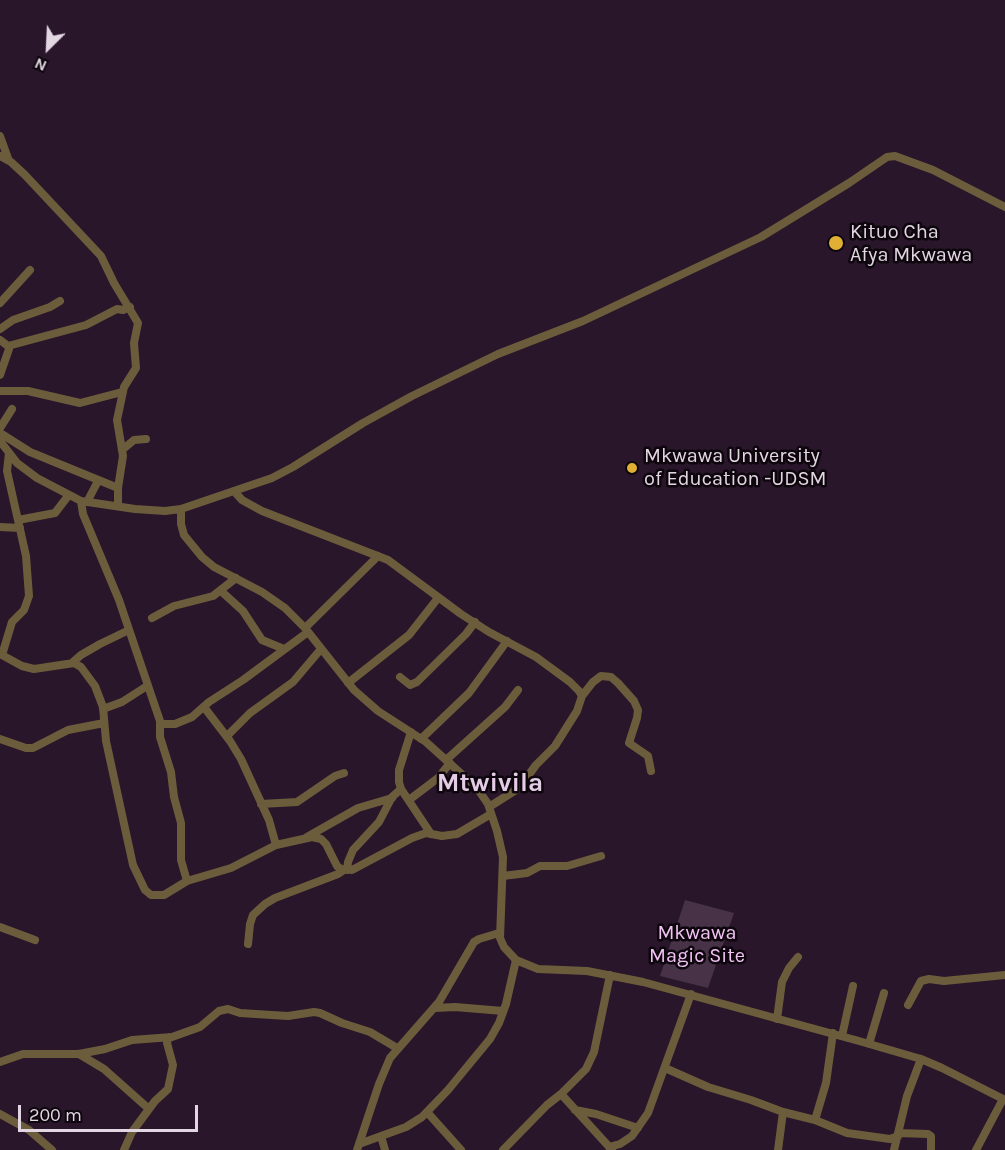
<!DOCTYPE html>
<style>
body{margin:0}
#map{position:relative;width:1005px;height:1150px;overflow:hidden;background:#29162a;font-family:Karla,sans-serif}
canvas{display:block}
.north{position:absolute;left:18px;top:18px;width:60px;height:60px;-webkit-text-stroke:4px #0d060d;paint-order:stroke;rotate:204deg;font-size:16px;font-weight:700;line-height:24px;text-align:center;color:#e2d6e3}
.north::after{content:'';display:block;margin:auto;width:21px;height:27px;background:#e2d6e3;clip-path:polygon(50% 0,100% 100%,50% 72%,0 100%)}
.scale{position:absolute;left:18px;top:1105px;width:180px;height:27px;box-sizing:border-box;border:3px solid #e2d6e3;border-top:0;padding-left:8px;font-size:18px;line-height:21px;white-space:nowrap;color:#e2d6e3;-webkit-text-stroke:4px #0d060d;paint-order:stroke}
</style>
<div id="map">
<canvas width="1005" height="1150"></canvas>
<div class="north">N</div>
<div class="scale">200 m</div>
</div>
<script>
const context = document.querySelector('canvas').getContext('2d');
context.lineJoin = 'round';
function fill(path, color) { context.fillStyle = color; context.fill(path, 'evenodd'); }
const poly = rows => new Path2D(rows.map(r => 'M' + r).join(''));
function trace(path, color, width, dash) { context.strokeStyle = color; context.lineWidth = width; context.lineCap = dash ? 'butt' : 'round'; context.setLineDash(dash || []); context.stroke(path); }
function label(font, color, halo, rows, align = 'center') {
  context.font = font + ' Karla,sans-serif'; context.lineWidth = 5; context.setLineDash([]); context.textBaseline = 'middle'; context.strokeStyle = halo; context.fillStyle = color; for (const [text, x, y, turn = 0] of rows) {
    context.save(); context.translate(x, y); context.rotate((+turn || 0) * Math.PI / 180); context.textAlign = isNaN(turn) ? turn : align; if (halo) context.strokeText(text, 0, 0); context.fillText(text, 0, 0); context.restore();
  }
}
fill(poly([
 [685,900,734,913,708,988,660,976]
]), '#473248');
trace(poly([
 [0,136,9,161],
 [0,156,11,162,25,175,101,256,114,283,138,323,134,343,136,368,124,387,117,420,123,456,118,488,118,506],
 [0,303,30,270],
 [0,329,13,320,50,307,60,301],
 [0,340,8,346,9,349,0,375],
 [8,346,86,325,117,309,123,310,130,307],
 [0,391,28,391,80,403,122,392],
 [0,428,12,409],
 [0,433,30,452,118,488],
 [0,441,17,463,37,478,81,501,135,509,165,511,181,509,272,478,293,467,363,423,412,396,498,354,583,321,761,237,849,183,887,157,895,156,933,170,1005,207],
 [122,450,134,440,146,439],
 [234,491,242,500,262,511,388,560,461,614,489,632,536,657,570,682,579,691,582,696,577,711,555,746,536,765,519,788,489,807],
 [81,501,83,514,119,600,160,721,160,737,171,772,174,797,181,823,181,860,187,881],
 [87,502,98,481],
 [181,509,181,524,184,535,202,557,214,567,262,592,285,608,305,628,354,690,378,711,426,742,477,788,488,804,497,831,503,857,500,938,504,947,516,960,538,969,587,971,643,982,859,1041,921,1059,942,1068,1005,1100],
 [18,520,55,513,68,496],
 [0,527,20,528],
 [221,591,243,611,262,640,284,649],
 [152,618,174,606,213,596,236,578],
 [305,628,378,556],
 [0,654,22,666,34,669,74,663,81,667,95,686,103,707,106,741,133,865,145,890,151,895,164,895,187,881,231,868,276,845,312,837,321,839,326,844,337,866,341,869,352,870,412,838,426,833,442,836,457,834,491,814],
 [2,655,12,622,24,610,29,596,26,556,7,471,9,453],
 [73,662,81,655,100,644,129,630],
 [400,677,410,685,417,682,466,634,475,622],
 [348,683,409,635,438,598],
 [582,696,593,682,601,676,611,677,618,683,634,701,638,710,637,718,629,743,648,756,651,771],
 [204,707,230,741,241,759,269,820,276,845],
 [103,709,122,702,147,686],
 [160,724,175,724,192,717,209,702,243,680,308,632],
 [411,732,399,770,399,782,401,789,431,834],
 [227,736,250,713,293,682,321,649],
 [0,739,26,748,33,748,68,730,104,723],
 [421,739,469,693,507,641],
 [446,760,505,707,518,690],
 [409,800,438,778,450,763],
 [261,804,297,802,335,776,344,773],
 [307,837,358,808,392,798],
 [347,870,348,862,353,850,379,822,392,797,401,789],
 [503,876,527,873,540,866,567,866,601,856],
 [0,927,35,940],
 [248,944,250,924,253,915,265,904,275,898,338,874,344,870],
 [908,1005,921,981,929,979,944,981,1005,975],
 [435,1008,455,1007,503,1011],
 [777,1019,782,982,789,968,798,957],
 [842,1036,853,986],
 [869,1044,884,993],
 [79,1054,104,1069,149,1109],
 [0,1062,23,1054,79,1054,105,1049,132,1040,172,1037,200,1027,219,1011,228,1009,240,1013,288,1016,314,1012,320,1013,342,1023,370,1032,397,1048],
 [665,1068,708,1087,751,1100,783,1112,815,1120,847,1133,890,1139,898,1136],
 [561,1094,612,1150],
 [575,1110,596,1114,638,1128],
 [427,1112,461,1150],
 [0,1114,29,1130,52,1150],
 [815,1120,826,1083,833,1033],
 [899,1133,928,1134,931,1136,931,1149],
 [381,1136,385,1150],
 [359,1144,406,1127,422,1117,448,1090,490,1039,499,1023,506,1004,516,960],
 [609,1147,620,1144,632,1136,648,1113,691,994],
 [124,1150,132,1132,155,1101,168,1089,173,1065,167,1043,169,1037],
 [357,1150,379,1084,390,1058,439,1002,474,942,479,939,499,933],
 [503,1150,547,1105,561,1094,586,1069,594,1052,610,975],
 [778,1150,783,1112],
 [894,1150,907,1096,921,1059],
 [976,1150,1003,1099]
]), '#6b5d3c', 8);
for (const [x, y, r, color] of [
 [836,243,8,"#dfb034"],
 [632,468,6,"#dfb034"]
]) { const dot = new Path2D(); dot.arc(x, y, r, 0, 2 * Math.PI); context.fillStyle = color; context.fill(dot); trace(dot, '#0d060d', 2); }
label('20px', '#e2d6e3', '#0d060d', [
 ["Kituo Cha",850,232],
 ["Afya Mkwawa",850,255],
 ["Mkwawa University",644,456],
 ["of Education -UDSM",644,479]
], 'left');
label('20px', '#f2c2f5', '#0d060d', [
 ["Mkwawa",697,933],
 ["Magic Site",697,956]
]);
label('bold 26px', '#e5cce6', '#0d060d', [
 ["Mtwivila",490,784]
]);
</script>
